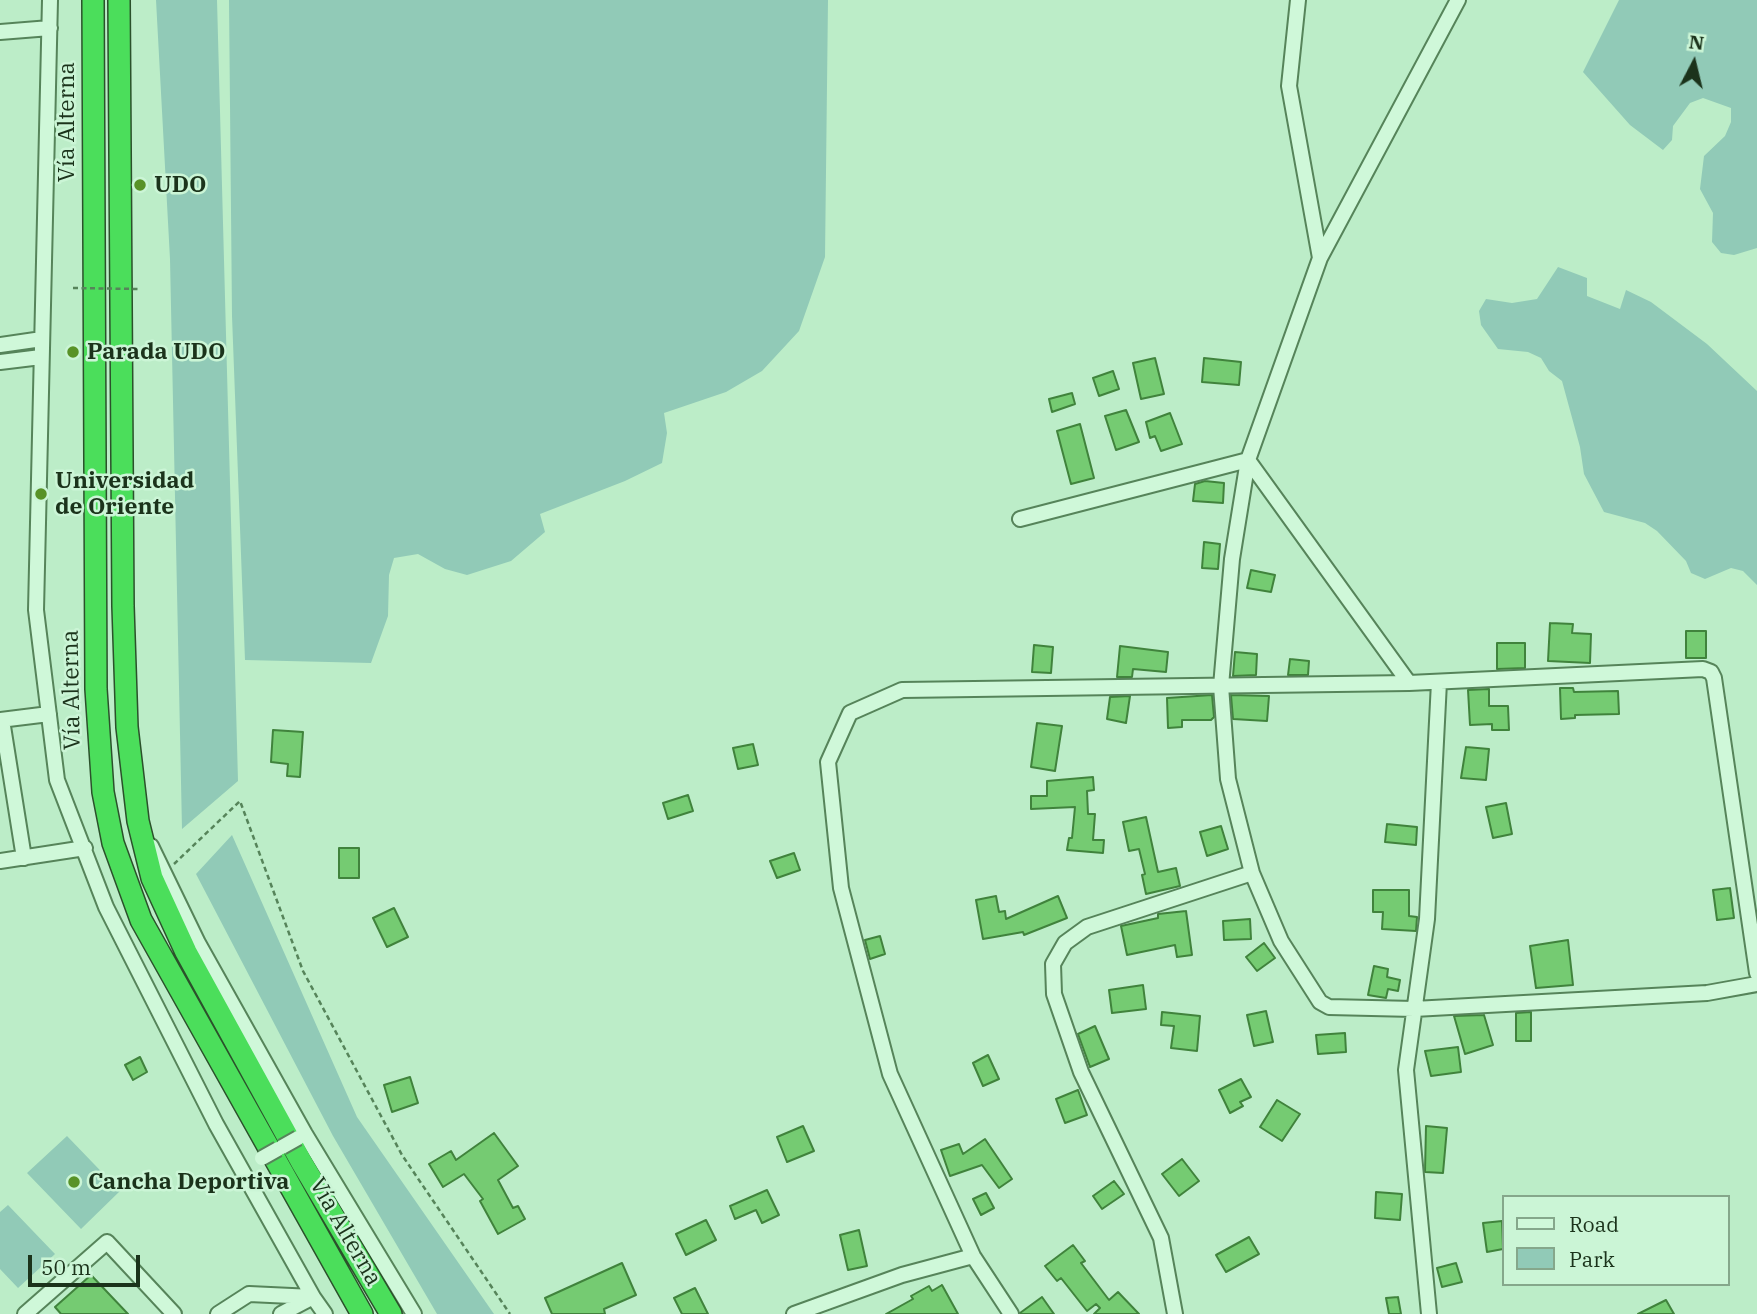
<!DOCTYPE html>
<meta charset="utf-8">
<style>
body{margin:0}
#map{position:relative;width:1757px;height:1314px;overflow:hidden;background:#bcedc8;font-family:"IBM Plex Serif",serif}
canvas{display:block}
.legend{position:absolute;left:1502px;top:1195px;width:228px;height:91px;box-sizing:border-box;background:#cbf5d6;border:2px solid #85a78b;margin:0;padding:9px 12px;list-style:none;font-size:21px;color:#1b331b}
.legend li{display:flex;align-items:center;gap:14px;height:35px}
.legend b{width:35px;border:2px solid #85a78b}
.north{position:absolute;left:1659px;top:28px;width:70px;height:70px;-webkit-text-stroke:5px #cbf5d6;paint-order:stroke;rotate:7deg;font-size:19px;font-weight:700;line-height:28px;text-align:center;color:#1b331b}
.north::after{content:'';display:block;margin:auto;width:24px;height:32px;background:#1b331b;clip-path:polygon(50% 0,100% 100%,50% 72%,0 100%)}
.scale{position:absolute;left:28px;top:1255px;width:112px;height:32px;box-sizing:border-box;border:4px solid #1b331b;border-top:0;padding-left:9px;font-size:21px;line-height:24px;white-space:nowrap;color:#1b331b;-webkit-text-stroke:5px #cbf5d6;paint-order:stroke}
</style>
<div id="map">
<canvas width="1757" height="1314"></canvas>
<ul class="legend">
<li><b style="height:9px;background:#cff8d9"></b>Road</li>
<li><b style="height:19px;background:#91cab7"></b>Park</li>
</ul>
<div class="north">N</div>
<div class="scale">50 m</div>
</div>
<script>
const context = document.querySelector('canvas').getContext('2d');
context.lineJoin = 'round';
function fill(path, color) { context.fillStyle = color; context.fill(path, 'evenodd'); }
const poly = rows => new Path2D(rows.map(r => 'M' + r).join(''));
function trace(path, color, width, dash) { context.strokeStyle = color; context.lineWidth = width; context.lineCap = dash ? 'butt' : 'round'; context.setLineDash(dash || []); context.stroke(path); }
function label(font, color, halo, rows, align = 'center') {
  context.font = font + ' "IBM Plex Serif",serif'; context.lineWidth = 5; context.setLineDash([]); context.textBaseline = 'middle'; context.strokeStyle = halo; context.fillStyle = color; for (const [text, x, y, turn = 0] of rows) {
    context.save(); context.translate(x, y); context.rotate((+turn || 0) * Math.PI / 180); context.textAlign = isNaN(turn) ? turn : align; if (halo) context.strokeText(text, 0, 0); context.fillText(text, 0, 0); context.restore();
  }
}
fill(poly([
 [156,0,217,0,238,781,182,829,170,259],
 [229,0,828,0,825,257,799,331,762,371,726,392,664,413,667,433,662,463,625,481,540,514,545,532,511,561,467,575,445,569,418,554,394,558,389,575,388,616,371,663,245,660,232,316],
 [1619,0,1757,0,1757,248,1734,255,1721,253,1712,242,1713,213,1700,189,1704,156,1725,136,1731,122,1731,108,1703,98,1690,103,1673,126,1672,140,1663,150,1630,125,1583,72],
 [1558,267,1587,278,1587,296,1620,309,1626,290,1651,302,1707,344,1757,391,1757,585,1743,571,1731,568,1705,579,1691,573,1686,561,1657,531,1645,523,1604,512,1584,474,1580,447,1562,381,1549,371,1541,358,1528,352,1498,349,1481,325,1479,311,1486,299,1512,303,1537,299],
 [232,835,357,1117,494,1314,437,1314,333,1136,196,874],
 [67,1136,120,1191,81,1229,27,1173],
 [8,1205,55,1254,18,1288,0,1269,0,1212]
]), '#91cab7');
const building = poly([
 [1155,358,1164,394,1141,399,1133,363,1155,358],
 [1204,358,1241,362,1239,385,1202,382,1204,358],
 [1113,371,1119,389,1099,396,1093,378,1113,371],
 [1072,393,1075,404,1052,412,1049,399,1072,393],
 [1126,410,1139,442,1116,450,1105,416,1126,410],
 [1170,413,1182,444,1161,451,1155,436,1150,438,1146,422,1170,413],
 [1080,424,1094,478,1071,484,1057,431,1080,424],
 [1205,481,1224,483,1223,503,1193,501,1195,484,1205,481],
 [1204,542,1220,544,1218,569,1202,568,1204,542],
 [1251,570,1275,575,1271,592,1247,588,1251,570],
 [1550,623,1573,624,1572,633,1591,634,1590,663,1548,661,1550,623],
 [1686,631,1706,631,1706,658,1686,658,1686,631],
 [1497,643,1525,643,1525,668,1497,669,1497,643],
 [1034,645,1053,647,1051,673,1032,672,1034,645],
 [1120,646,1168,652,1166,672,1133,669,1132,677,1117,677,1120,646],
 [1235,652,1257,654,1256,675,1233,676,1235,652],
 [1290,659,1309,661,1308,675,1288,675,1290,659],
 [1560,688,1573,688,1574,692,1618,691,1619,714,1575,715,1575,718,1561,719,1560,688],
 [1489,689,1489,706,1508,706,1509,730,1492,730,1492,724,1470,725,1468,690,1489,689],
 [1212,695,1214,717,1211,720,1182,720,1182,727,1168,728,1167,698,1212,695],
 [1231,695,1269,696,1267,721,1233,719,1231,695],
 [1130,696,1126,723,1107,719,1110,697,1130,696],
 [1037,723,1062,726,1055,771,1031,767,1037,723],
 [273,730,303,732,300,777,287,776,288,764,271,762,273,730],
 [753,744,758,765,738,769,733,748,753,744],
 [1466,747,1489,749,1486,780,1461,778,1466,747],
 [1093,777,1094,790,1087,791,1088,814,1095,814,1093,840,1104,840,1103,853,1067,850,1069,838,1072,838,1075,807,1031,809,1031,796,1047,796,1047,781,1093,777],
 [688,795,693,811,668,819,663,803,688,795],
 [1506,803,1512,834,1493,838,1486,807,1506,803],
 [1146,817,1158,872,1176,868,1180,886,1146,894,1142,875,1145,874,1139,849,1129,851,1123,822,1146,817],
 [1387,824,1417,827,1416,845,1385,842,1387,824],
 [1221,826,1228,849,1207,856,1200,832,1221,826],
 [339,848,359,848,359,878,339,878,339,848],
 [794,853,800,870,777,878,770,861,794,853],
 [1730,888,1734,918,1717,920,1713,890,1730,888],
 [1373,890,1409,890,1409,916,1417,917,1416,931,1382,929,1383,912,1373,912,1373,890],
 [996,896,999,912,1005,911,1006,919,1058,896,1067,918,1024,935,1023,932,983,939,976,900,996,896],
 [394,908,408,937,387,947,373,918,394,908],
 [1186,911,1192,955,1177,957,1175,945,1127,955,1121,926,1158,918,1158,914,1186,911],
 [1250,919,1251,939,1224,940,1223,921,1250,919],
 [880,936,885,954,870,959,865,940,880,936],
 [1568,940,1573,985,1536,988,1530,946,1568,940],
 [1264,943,1275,958,1257,971,1246,957,1264,943],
 [1374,966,1388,969,1387,977,1400,980,1398,991,1388,989,1386,998,1368,995,1374,966],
 [1143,985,1146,1009,1112,1013,1109,990,1143,985],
 [1266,1011,1273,1042,1254,1046,1247,1015,1266,1011],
 [1162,1012,1200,1016,1197,1051,1171,1048,1174,1026,1161,1025,1162,1012],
 [1531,1012,1531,1041,1516,1041,1516,1013,1531,1012],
 [1484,1015,1493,1045,1465,1054,1454,1016,1484,1015],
 [1095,1026,1109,1059,1090,1067,1078,1034,1095,1026],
 [1345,1033,1346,1052,1318,1054,1316,1035,1345,1033],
 [1458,1047,1461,1072,1431,1076,1425,1051,1458,1047],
 [988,1055,999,1079,983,1086,973,1063,988,1055],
 [140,1057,147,1072,133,1080,125,1065,140,1057],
 [410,1077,418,1103,392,1112,384,1085,410,1077],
 [1241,1079,1251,1097,1240,1102,1243,1106,1230,1113,1219,1090,1241,1079],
 [1078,1090,1087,1115,1065,1123,1056,1099,1078,1090],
 [1277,1100,1300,1114,1282,1141,1260,1127,1277,1100],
 [803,1126,814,1151,787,1162,777,1137,803,1126],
 [1426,1126,1447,1128,1443,1173,1425,1172,1426,1126],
 [494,1133,518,1166,498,1180,513,1208,518,1206,525,1219,498,1234,480,1201,483,1199,464,1174,443,1187,429,1164,451,1151,456,1160,494,1133],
 [985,1139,1012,1179,999,1188,982,1165,950,1176,941,1150,959,1144,963,1154,985,1139],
 [1182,1159,1199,1181,1179,1196,1162,1174,1182,1159],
 [1114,1181,1124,1194,1102,1209,1093,1196,1114,1181],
 [767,1190,779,1215,762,1223,756,1210,735,1219,730,1206,767,1190],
 [1376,1192,1402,1194,1400,1220,1375,1218,1376,1192],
 [986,1193,994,1208,981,1215,973,1199,986,1193],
 [706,1220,716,1240,686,1255,676,1234,706,1220],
 [1502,1221,1503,1249,1487,1252,1483,1223,1502,1221],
 [859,1230,867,1266,848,1270,840,1235,859,1230],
 [1249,1237,1259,1254,1226,1272,1216,1255,1249,1237],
 [1073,1245,1085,1261,1081,1263,1109,1300,1118,1292,1139,1314,1094,1314,1100,1308,1096,1304,1087,1311,1061,1278,1057,1281,1045,1266,1073,1245],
 [622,1263,636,1295,604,1309,605,1314,552,1314,545,1298,622,1263],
 [1456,1263,1462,1282,1442,1287,1437,1268,1456,1263],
 [91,1275,128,1314,61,1314,55,1307,91,1275],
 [942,1285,958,1314,886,1314,913,1299,911,1296,929,1286,932,1291,942,1285],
 [695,1288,708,1314,682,1314,674,1298,695,1288],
 [1042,1297,1054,1314,1021,1314,1020,1313,1042,1297],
 [1398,1297,1401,1314,1389,1314,1386,1298,1398,1297],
 [1666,1300,1674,1314,1638,1314,1666,1300]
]);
fill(building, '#75cb72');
trace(building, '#40833c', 2);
const minor = poly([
 [50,0,36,610,57,780,106,907,216,1124,313,1297],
 [1298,0,1289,86,1320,258],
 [0,32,50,28],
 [0,345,42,339],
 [0,362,41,357],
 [1020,519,1248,460,1409,683],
 [0,720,49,714],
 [2,720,24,858],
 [151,846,198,943,305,1134,414,1314],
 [0,861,85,848],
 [1252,873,1281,941,1320,1002,1329,1007,1414,1009,1707,993,1757,984],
 [25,1314,107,1242,174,1314],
 [218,1314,249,1294,313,1297],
 [281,1314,313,1297,325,1314],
 [794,1314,902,1275,973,1256],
 [1011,1314,973,1256,890,1074,841,888,828,762,850,713,902,690,1409,683,1703,669,1711,672,1714,678,1757,973],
 [1175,1314,1161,1238,1081,1072,1054,994,1053,964,1065,943,1087,927,1252,873,1228,779,1221,686,1232,559,1248,460,1320,258,1458,0],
 [1429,1314,1406,1070,1427,919,1439,682]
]);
const highway = poly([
 [93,0,96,689,103,792,113,843,141,920,362,1314],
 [119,0,123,606,127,727,138,821,152,878,186,952,302,1163,391,1314]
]);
trace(minor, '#56845a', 18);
trace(highway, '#2b512b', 24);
trace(poly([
 [174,864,240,801,303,971,402,1155,510,1314]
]), '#56845a', 2.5, [5, 3.5]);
trace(minor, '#cff8d9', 14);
trace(highway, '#4bde5b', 21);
const minorBridge = poly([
 [282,1147,298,1138],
 [262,1158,278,1149]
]);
trace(minorBridge, '#56845a', 18, []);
trace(poly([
 [73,288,140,289]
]), '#56845a', 2.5, [5, 3.5]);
trace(minorBridge, '#cff8d9', 14);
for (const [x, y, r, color] of [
 [140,185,7,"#589227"],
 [73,352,7,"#589227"],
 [41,494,7,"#589227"],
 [74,1182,7,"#589227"]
]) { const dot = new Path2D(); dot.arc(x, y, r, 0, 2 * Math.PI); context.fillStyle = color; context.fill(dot); trace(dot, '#cbf5d6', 2.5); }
label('23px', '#1b331b', '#cbf5d6', [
 ["Vía Alterna",67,122,-90],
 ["Vía Alterna",72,690,-91],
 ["Vía Alterna",345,1232,60]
]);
label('bold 23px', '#1b331b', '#cbf5d6', [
 ["UDO",154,185],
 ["Parada UDO",87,352],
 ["Universidad",55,481],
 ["de Oriente",55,507],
 ["Cancha Deportiva",88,1182]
], 'left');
</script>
